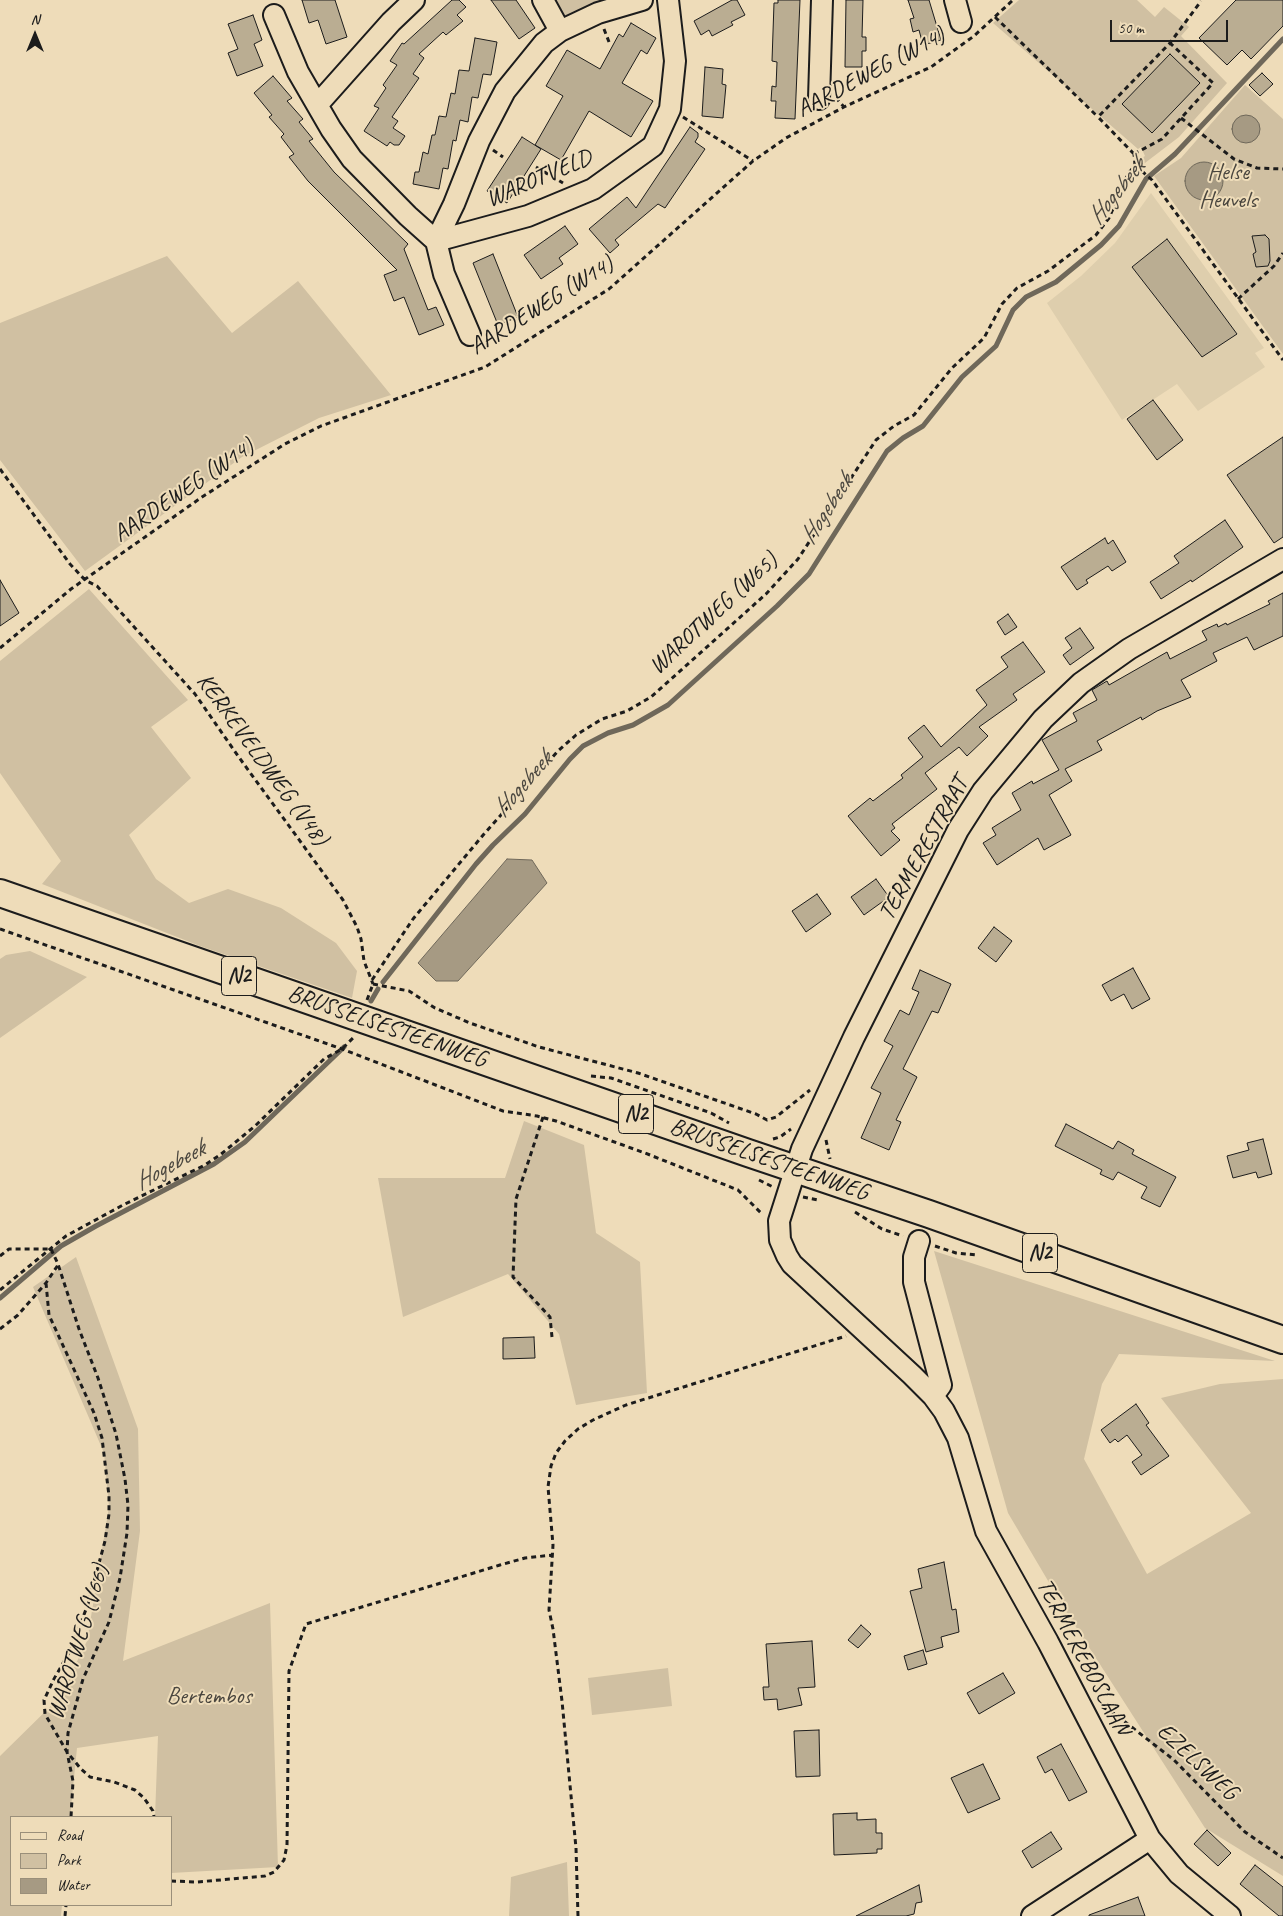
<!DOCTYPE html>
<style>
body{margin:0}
#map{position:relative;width:1283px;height:1916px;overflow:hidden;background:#eedcb9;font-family:Caveat,sans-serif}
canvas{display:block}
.legend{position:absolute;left:10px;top:1816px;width:162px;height:90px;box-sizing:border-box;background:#eedcb9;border:1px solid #9a8f7a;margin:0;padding:6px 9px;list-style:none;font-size:15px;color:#1c1c1c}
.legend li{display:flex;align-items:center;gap:10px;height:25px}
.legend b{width:25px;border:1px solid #9a8f7a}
.north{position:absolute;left:10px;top:10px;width:50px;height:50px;-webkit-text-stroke:4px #eedcb9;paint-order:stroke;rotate:0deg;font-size:14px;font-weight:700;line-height:20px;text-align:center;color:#1c1c1c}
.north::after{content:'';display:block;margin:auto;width:18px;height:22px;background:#1c1c1c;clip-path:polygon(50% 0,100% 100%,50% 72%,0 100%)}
.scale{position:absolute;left:1110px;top:20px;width:118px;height:22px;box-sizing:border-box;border:2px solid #1c1c1c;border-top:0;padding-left:6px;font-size:15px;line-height:18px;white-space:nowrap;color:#1c1c1c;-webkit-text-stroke:4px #eedcb9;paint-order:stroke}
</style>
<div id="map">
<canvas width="1283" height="1916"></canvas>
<ul class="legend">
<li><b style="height:6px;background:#eedcb9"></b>Road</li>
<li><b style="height:14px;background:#d0c0a2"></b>Park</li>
<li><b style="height:14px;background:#a69a83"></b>Water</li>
</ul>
<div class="north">N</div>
<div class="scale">50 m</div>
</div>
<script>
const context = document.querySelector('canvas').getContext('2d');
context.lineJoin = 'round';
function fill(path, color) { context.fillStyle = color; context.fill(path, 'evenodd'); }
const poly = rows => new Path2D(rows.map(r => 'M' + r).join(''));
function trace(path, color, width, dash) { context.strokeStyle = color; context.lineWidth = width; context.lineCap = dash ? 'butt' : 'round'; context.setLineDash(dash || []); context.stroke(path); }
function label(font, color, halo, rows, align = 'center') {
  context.font = font + ' Caveat,sans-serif'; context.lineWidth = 4; context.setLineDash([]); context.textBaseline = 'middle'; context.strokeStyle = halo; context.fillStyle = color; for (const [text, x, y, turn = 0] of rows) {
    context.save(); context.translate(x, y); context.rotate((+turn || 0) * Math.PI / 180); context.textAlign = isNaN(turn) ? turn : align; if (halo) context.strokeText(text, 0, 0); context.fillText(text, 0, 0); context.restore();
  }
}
fill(poly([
 [1151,193,1264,348,1255,353,1265,367,1198,411,1177,384,1122,420,1047,303,1081,276,1115,243]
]), '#decead');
fill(poly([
 [552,0,626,0,570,18,558,11],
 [1019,0,1137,0,1155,17,1164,7,1189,27,1181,36,1227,83,1179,137,1141,166,1139,165,1140,159,1145,156,1141,147,1138,149,993,23],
 [1245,85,1283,119,1283,354,1154,176,1181,158],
 [167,256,232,333,298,281,391,395,319,418,242,457,85,571,0,460,0,323],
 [89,589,188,700,151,727,191,778,129,835,156,879,189,903,228,889,281,908,336,943,357,971,352,998,200,946,42,884,61,861,0,773,0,661],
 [30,951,87,977,0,1038,0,959,6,955],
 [524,1121,584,1145,596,1233,640,1262,647,1393,576,1405,559,1334,508,1274,403,1317,378,1178,505,1178],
 [934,1251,1275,1361,1119,1354,1102,1384,1084,1459,1147,1574,1251,1513,1161,1398,1220,1384,1283,1379,1283,1876,1205,1828,1067,1613,1008,1513],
 [76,1257,138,1429,140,1531,123,1661,270,1603,278,1867,171,1873,171,1817,155,1817,158,1736,77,1748,70,1817,11,1817,11,1905,62,1905,61,1916,0,1916,0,1756,59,1698,87,1641,109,1507,104,1453,33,1287],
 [668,1668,672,1706,592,1715,588,1678],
 [567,1862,569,1916,509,1916,511,1877]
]), '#d0c0a2');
const water = poly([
 '1232 129a14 14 0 1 1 28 0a14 14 0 1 1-28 0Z',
 '1185 181a19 19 0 1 1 38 0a19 19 0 1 1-38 0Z',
 [507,859,532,860,547,883,458,981,436,981,418,963,507,859]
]);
fill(water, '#a69a83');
trace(water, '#6f685a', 1);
trace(poly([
 [383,982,476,864,493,845,525,814,570,759,583,746,608,733,633,725,668,705,777,606,809,574,887,451,903,438,923,426,962,377,996,346,1013,310,1026,297,1056,282,1101,245,1119,226,1146,179,1175,154,1283,39],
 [371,1001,378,989],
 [0,1298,61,1246,96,1226,214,1164,245,1142,344,1047]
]), '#6f685a', 5);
const building = poly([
 [302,0,335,0,347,37,326,44,318,20,309,23,302,0],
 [452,0,459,0,466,7,457,15,463,21,446,35,443,32,419,54,424,58,413,74,419,78,392,117,398,121,393,128,405,136,399,145,394,145,390,142,387,146,364,131,379,108,374,106,386,88,383,85,397,65,390,61,402,43,404,44,452,0],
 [491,0,516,0,535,28,519,39,491,0],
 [732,0,737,0,745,15,731,22,733,25,712,36,709,30,701,35,694,21,732,0],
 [778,0,800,0,795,119,775,118,776,101,771,101,772,86,776,87,777,62,772,61,774,3,778,3,778,0],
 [846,0,863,0,862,37,866,37,866,51,862,51,862,67,845,67,846,0],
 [908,0,929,0,941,40,923,45,919,30,913,32,910,19,914,18,908,0],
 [1236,0,1283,0,1283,26,1251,59,1242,50,1227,65,1199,38,1236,0],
 [253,15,262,40,254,44,263,66,237,76,228,53,238,49,228,24,253,15],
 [631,23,656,38,647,54,641,50,622,83,653,101,631,137,589,111,561,160,535,145,563,96,546,86,567,50,600,69,619,34,623,37,631,23],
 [475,38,497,42,491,75,483,74,478,98,472,97,468,122,460,120,456,141,453,140,448,169,443,168,439,189,413,184,415,172,419,172,423,152,428,154,432,135,435,135,439,116,446,117,451,93,455,94,459,70,469,71,475,38],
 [1170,54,1200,83,1152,133,1122,104,1170,54],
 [705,67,723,69,722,84,726,85,723,118,702,116,705,67],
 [1262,73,1273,84,1260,96,1249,85,1262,73],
 [273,76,292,98,287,101,303,119,299,122,313,139,309,141,334,172,408,244,404,249,428,310,436,307,444,325,419,335,404,297,394,301,384,275,397,270,308,181,289,157,294,154,281,137,284,134,269,117,272,115,254,93,273,76],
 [690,127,698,133,698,137,695,142,705,149,665,208,658,204,615,240,619,245,610,253,589,229,627,197,636,208,690,127],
 [522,137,541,149,507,203,487,191,522,137],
 [565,226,578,244,559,258,563,264,541,279,524,255,565,226],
 [1265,235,1269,239,1270,261,1268,266,1256,267,1253,254,1256,252,1252,236,1265,235],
 [1167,239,1237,334,1202,357,1132,267,1167,239],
 [493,254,518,317,498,325,473,263,493,254],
 [1153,400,1183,440,1157,460,1127,419,1153,400],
 [1283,437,1283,537,1274,543,1227,475,1283,437],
 [1225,520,1243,547,1192,582,1191,580,1161,599,1150,582,1179,563,1174,556,1225,520],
 [1105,538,1108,544,1113,540,1126,562,1112,571,1108,566,1086,580,1088,583,1077,590,1061,567,1105,538],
 [0,580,19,613,0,626,0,580],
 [1283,593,1283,636,1254,650,1247,637,1213,653,1217,661,1181,680,1191,697,1157,711,1142,720,1141,717,1097,741,1102,750,1065,769,1072,781,1049,795,1071,835,1044,850,1038,838,997,865,983,843,996,835,992,828,1021,810,1012,793,1032,781,1033,784,1059,770,1042,740,1077,721,1073,713,1097,700,1092,690,1107,681,1109,685,1167,652,1170,659,1207,640,1202,631,1217,624,1218,627,1226,623,1227,625,1270,604,1268,601,1283,593],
 [1008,614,1017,627,1005,635,997,622,1008,614],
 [1080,628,1094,648,1070,665,1063,655,1072,648,1065,638,1080,628],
 [1023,642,1045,672,1013,694,1017,700,979,727,988,736,967,756,959,747,925,773,937,789,892,824,895,828,891,831,900,840,881,856,848,816,870,798,873,801,903,778,901,775,923,757,908,738,924,725,941,747,987,705,976,690,1008,667,1001,657,1023,642],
 [876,879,889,897,864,915,851,897,876,879],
 [817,894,831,914,806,932,792,911,817,894],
 [994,927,1012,941,996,962,978,948,994,927],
 [1133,968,1150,999,1132,1009,1124,994,1111,1001,1102,985,1133,968],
 [920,970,951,984,938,1013,932,1011,903,1069,917,1077,896,1120,901,1122,889,1150,861,1138,881,1093,871,1088,893,1046,884,1041,900,1010,909,1015,919,992,912,989,920,970],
 [1066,1124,1113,1149,1118,1141,1134,1150,1132,1154,1176,1177,1160,1207,1141,1198,1147,1187,1118,1172,1113,1180,1100,1174,1102,1170,1055,1146,1066,1124],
 [1263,1139,1272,1174,1258,1178,1256,1172,1233,1178,1227,1156,1249,1150,1247,1143,1263,1139],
 [534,1337,535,1358,503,1359,503,1338,534,1337],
 [1136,1404,1149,1423,1146,1425,1169,1456,1141,1475,1132,1462,1142,1455,1127,1435,1118,1442,1115,1439,1110,1443,1101,1430,1136,1404],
 [944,1562,952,1610,956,1609,959,1632,941,1637,943,1647,926,1652,910,1591,922,1588,918,1569,944,1562],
 [861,1625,871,1634,858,1648,848,1640,861,1625],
 [812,1641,815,1687,798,1688,802,1705,778,1710,777,1699,764,1700,763,1687,769,1687,766,1644,812,1641],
 [923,1650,927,1664,908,1670,904,1656,923,1650],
 [1003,1673,1015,1693,979,1714,967,1693,1003,1673],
 [819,1730,820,1776,796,1777,794,1731,819,1730],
 [1061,1744,1087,1792,1069,1801,1052,1769,1045,1773,1037,1757,1061,1744],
 [983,1764,1000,1799,968,1813,951,1778,983,1764],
 [857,1813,857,1820,876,1819,876,1833,882,1833,882,1849,877,1849,877,1853,834,1855,833,1814,857,1813],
 [1207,1830,1231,1853,1218,1866,1194,1844,1207,1830],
 [1051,1832,1062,1849,1032,1868,1022,1851,1051,1832],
 [1255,1865,1283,1887,1283,1916,1279,1916,1240,1884,1255,1865],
 [919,1885,922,1902,916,1903,914,1914,906,1916,856,1916,919,1885],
 [1138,1897,1145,1916,1089,1916,1089,1915,1138,1897]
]);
fill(building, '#baad92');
trace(building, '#1c1c1c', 1);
const minor = poly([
 [543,0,560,31],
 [955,0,961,22],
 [274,15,298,72,331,129,352,159,408,216,436,241,528,216,593,189,653,146,670,109,675,61,668,0],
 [819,99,822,0],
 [318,104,391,22,414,0],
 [470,335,444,274,436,241,454,204,479,141,505,91,544,43,560,31,598,13,642,0],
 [919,1241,914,1257,914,1282,941,1385,933,1396],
 [1032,1916,1150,1839],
 [1230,1916,1179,1874,1150,1839,1048,1642,986,1531,958,1438,944,1411,933,1396,912,1375,792,1264,787,1256,780,1240,779,1221,802,1149,854,1037,958,830,983,791,1043,719,1081,683,1129,649,1283,559]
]);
const major = poly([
 [0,893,748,1153,929,1214,1283,1340]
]);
trace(minor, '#1c1c1c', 24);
trace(major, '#1c1c1c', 30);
trace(poly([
 [995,17,1098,117],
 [604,29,609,42],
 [835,99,837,99,844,107],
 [683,117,753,161],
 [1181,118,1234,159,1257,168,1283,169],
 [493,150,503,157],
 [1134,154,1098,117,1170,43,1201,1],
 [1134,154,1162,139,1213,83,1170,43],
 [1135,165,1152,180,1283,360],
 [536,167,563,183],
 [1238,299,1274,266,1283,253],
 [0,469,70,564,85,580,97,586,195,694,238,756,343,900,357,927,361,939,364,961,373,984],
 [0,648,71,589,202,497,285,444,321,426,485,367,609,289,753,161,786,138,844,107,931,67,974,36,1013,0],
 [0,929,342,1049,503,1111,537,1116,556,1121,645,1153,738,1190,763,1215],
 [372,980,413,919,484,834,558,751,576,735,602,719,627,711,651,697,766,594,798,559,876,440,894,426,914,415,952,368,984,338,1002,304,1017,288,1048,271,1096,235,1109,218,1128,174,1135,165,1134,154],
 [373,984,409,991,435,1008,470,1023,539,1047,638,1073,756,1114,767,1120,776,1117,810,1090],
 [367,1000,373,984],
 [591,1076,611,1078,711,1113,729,1123],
 [543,1117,516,1199,513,1277,550,1317,552,1337],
 [773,1139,780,1137,791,1129],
 [826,1140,830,1159],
 [759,1180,773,1187],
 [803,1197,818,1200],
 [855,1212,882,1229,903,1236],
 [935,1246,956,1253,978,1255],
 [51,1249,58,1264,79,1329,98,1378,116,1434,125,1479,128,1505,127,1533,120,1578,109,1622,83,1679,68,1733,67,1752,73,1781,71,1817],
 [0,1256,9,1249,50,1249],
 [46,1283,49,1315,94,1413,102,1438,109,1496,109,1514,105,1541,88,1604,71,1649,54,1679,44,1700,45,1714,67,1752,81,1769,90,1777,114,1782,135,1790,144,1798,153,1811,154,1817],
 [0,1290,66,1236,123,1205,205,1165,220,1155,255,1126,324,1059,342,1049,354,1037],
 [0,1329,18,1315,46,1283,58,1265],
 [1102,1707,1111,1711,1174,1760,1245,1832,1283,1858],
 [171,1881,197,1882,265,1876,274,1872,284,1860,287,1845,289,1671,306,1624,500,1565,525,1558,553,1555],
 [65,1916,66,1905],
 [578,1916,576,1848,562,1701,553,1629,549,1610,553,1545,548,1487,551,1466,556,1453,565,1441,578,1429,593,1420,626,1405,846,1336]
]), '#1c1c1c', 3, [5, 4]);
trace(minor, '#eedcb9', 20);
trace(major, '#eedcb9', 26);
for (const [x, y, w] of [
 [239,976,35],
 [636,1114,35],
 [1040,1253,35]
]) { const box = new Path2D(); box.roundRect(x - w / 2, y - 19.5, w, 39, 4); context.fillStyle = '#eedcb9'; context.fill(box); trace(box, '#1c1c1c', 1); }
label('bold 22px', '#1c1c1c', null, [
 ["N2",239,976],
 ["N2",636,1114],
 ["N2",1040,1253]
]);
label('24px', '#1c1c1c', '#eedcb9', [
 ["AARDEWEG (W14)",871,73,-28],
 ["WAROTVELD",539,179,-23],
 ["AARDEWEG (W14)",542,306,-32],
 ["AARDEWEG (W14)",184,491,-34],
 ["WAROTWEG (W65)",714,614,-43],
 ["KERKEVELDWEG (V48)",262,760,54],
 ["TERMERESTRAAT",924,849,-61],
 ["BRUSSELSESTEENWEG",387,1027,19],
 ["BRUSSELSESTEENWEG",769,1160,19],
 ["WAROTWEG (V66)",79,1642,-73],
 ["TERMEREBOSLAAN",1083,1657,62],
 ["EZELSWEG",1197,1762,43]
]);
label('24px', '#49453e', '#eedcb9', [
 ["Helse",1228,173],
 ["Heuvels",1228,201],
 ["Bertembos",209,1697]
]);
label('italic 25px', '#4c4840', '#eedcb9', [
 ["Hogebeek",1117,192,-51],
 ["Hogebeek",827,510,-57],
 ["Hogebeek",523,785,-49],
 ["Hogebeek",170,1166,-29]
]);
</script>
